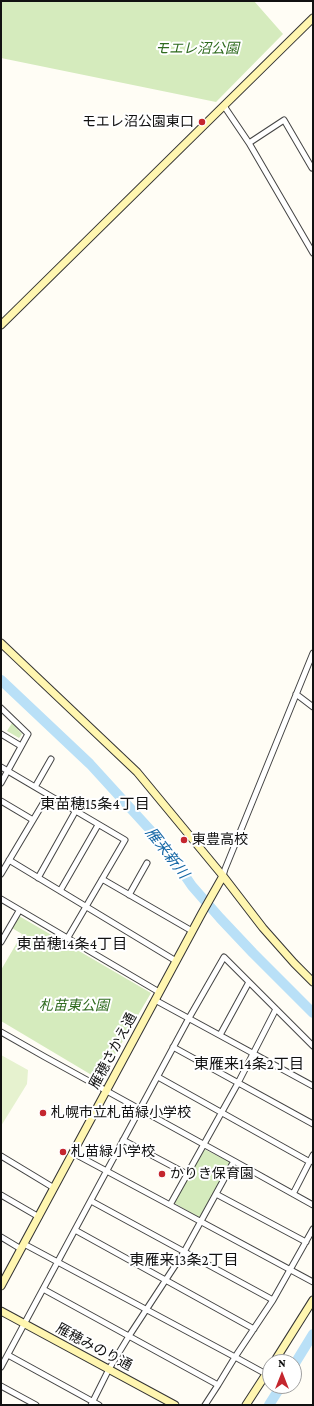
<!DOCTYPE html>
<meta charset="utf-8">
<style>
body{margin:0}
#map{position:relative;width:314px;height:1406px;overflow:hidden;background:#fffdf5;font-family:"Crimson Pro",serif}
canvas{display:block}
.frame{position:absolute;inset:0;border:2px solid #111;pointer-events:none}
.north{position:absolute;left:262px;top:1354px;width:40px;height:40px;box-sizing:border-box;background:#fff;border:1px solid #a0a0a0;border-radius:50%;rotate:0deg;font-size:11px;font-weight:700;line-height:16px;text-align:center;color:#111}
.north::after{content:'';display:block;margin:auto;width:14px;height:18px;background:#c4262e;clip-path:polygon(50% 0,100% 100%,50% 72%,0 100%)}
</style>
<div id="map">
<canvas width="314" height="1406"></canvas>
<div class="frame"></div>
<div class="north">N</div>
</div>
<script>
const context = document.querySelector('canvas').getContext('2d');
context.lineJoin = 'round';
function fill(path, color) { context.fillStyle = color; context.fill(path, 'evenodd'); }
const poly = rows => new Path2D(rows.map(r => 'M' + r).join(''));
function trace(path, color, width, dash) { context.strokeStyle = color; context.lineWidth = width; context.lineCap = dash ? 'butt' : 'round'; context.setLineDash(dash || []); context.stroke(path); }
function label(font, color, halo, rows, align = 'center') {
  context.font = font + ' "Crimson Pro","Noto Sans JP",serif'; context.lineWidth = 4; context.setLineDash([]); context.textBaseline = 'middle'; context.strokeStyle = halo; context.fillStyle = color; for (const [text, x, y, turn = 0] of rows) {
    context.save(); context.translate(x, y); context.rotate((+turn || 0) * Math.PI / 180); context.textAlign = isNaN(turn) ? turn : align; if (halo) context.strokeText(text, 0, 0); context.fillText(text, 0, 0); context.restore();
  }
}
fill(poly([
 [1,1,254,1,283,34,216,102,1,58],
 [12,723,22,734,19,738,7,731],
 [19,916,151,993,100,1080,1,1021,1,970,22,934,12,928],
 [204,1149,230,1162,200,1218,174,1203]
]), '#d5ebbd');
fill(poly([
 [1,1055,28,1070,27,1084,1,1126]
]), '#e6f2cf');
trace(poly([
 [1,680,90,764,163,844,192,886,220,918,253,953,313,1013],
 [294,1365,313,1334],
 [269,1405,281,1386]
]), '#b9e0f7', 10);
const street = poly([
 [224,106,249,143,313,253],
 [249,143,284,120,312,168],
 [296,694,313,707],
 [1,708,28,734,1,783],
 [1,734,21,746],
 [1,767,125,840,67,939],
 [35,787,51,759],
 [1,801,33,820],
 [9,860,176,961],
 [1,874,48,795],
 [223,876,225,869,313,653],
 [38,878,75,812],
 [102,879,192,931],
 [60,891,98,825],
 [129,895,147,863],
 [1,899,159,992],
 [1,942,19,911],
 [155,1000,313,1086],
 [1,1032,45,1057,234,1161,184,1252,129,1336,109,1369,91,1405],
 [220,1035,249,982],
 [173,1047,313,1124],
 [158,1077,310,1162],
 [123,1140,187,1174],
 [73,1153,170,1205,313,1282],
 [1,1156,54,1188],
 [234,1161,313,1205],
 [216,1194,306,1242],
 [293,1194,313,1155],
 [1,1195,39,1217],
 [91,1201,273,1300],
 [170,1205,238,1083,276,1009],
 [75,1230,254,1329],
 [1,1237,21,1249],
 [24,1244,235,1357,273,1300,313,1229],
 [43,1289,218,1385,205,1405],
 [8,1355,99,1405],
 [1,1367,189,1018,224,957,313,1046],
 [218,1385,235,1357,266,1374],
 [1,1386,36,1405]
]);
const secondary = poly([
 [1,325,313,18],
 [1,643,137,772,223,876,263,928,294,963,313,982],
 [1,1286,202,913,223,876],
 [1,1311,175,1405],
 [274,1362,313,1300],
 [246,1405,270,1368]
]);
trace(street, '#444', 7);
trace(secondary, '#333', 9);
trace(street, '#fff', 5);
trace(secondary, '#fff6b0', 7);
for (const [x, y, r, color] of [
 [202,122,4,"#c4262e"],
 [184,840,4,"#c4262e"],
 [43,1113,4,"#c4262e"],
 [63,1152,4,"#c4262e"],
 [162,1174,4,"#c4262e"]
]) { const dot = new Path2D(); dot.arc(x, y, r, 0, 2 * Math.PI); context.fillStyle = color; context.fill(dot); trace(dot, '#fff', 1.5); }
label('italic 14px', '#2f6b1f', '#fff', [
 ["モエレ沼公園",197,49],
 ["札苗東公園",74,1006]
]);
label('14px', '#111', '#fff', [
 ["モエレ沼公園東口",194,122,"right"],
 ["東豊高校",192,840],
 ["札幌市立札苗緑小学校",51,1113],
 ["札苗緑小学校",71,1152],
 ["かりき保育園",170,1174]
], 'left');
label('14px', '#111', '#fff', [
 ["雁穂さかえ通",113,1051,-62],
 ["雁穂みのり通",94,1347,28]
]);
label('15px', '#111', '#fff', [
 ["東苗穂15条4丁目",95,804],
 ["東苗穂14条4丁目",72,944],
 ["東雁来14条2丁目",249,1064],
 ["東雁来13条2丁目",184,1260]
]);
label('italic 15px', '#1768a6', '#fff', [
 ["雁来新川",167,853,52]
]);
</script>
